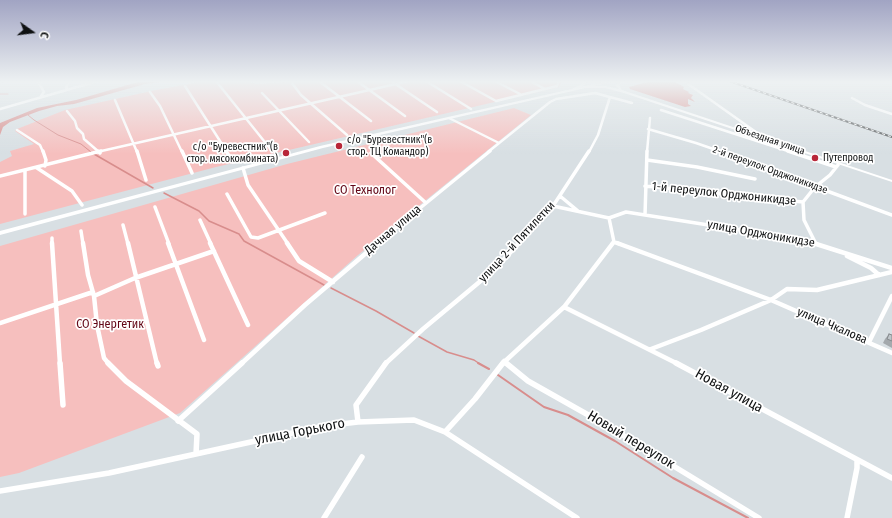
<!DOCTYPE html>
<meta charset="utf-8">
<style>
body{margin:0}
#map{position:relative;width:892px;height:518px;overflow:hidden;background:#d8dfe3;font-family:"Fira Sans Condensed",sans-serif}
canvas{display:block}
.north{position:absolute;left:12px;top:12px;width:40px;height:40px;-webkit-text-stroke:3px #fff;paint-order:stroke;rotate:104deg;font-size:11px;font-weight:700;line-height:16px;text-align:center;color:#0f1112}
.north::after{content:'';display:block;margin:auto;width:14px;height:18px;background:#0f1112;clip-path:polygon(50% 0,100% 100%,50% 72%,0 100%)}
</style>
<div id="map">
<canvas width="892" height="518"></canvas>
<div class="north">С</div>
</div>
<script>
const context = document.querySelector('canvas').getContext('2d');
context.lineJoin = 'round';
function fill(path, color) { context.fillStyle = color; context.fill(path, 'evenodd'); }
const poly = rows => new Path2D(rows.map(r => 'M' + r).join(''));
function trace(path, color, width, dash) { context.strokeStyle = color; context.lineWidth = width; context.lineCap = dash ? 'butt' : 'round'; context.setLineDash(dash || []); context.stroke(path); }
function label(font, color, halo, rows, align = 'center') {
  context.font = font + ' "Fira Sans Condensed",sans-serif'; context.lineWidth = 3.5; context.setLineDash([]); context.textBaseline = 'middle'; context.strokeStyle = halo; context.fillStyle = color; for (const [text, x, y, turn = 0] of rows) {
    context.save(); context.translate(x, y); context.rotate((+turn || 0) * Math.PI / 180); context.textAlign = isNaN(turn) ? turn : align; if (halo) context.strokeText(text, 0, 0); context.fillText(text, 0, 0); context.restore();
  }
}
fill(poly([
 [204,81,246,81,257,84,300,81,562,81,559,87,216,167,0,224,0,162,12,156,10,151,34,144,15,131,17,129,65,110,156,90],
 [514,108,531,115,358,255,180,413,19,473,0,477,0,246,287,164]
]), '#f6bfbe');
fill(poly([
 [169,81,145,84,74,104,57,106,39,111,10,122,3,127,0,135,0,123,37,108,76,100,141,81],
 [651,81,674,81,684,87,683,89,689,92,688,93,693,95,691,98,695,102,688,99,688,104,691,106,685,107,630,89,629,87]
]), '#d88d8c');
trace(poly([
 [0,94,8,94],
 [28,113,28,115,34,120,58,135,81,144,91,152]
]), '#d88d8c', 1);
trace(poly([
 [94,154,153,188],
 [164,193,199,211,209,221,239,234,244,241,324,285],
 [331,288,376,311,414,333],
 [418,336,447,352,474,360,480,364]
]), '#d88d8c', 1.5);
trace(poly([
 [478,363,489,369],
 [498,375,544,407,568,415,615,441,673,478,748,518]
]), '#d88d8c', 2);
trace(poly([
 [41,81,39,83,44,92,41,96],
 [216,81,272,151],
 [319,81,371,121],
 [357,81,405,116],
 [391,81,437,112],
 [426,81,471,109],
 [460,81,496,101,557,86,559,81],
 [495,81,520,94],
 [530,81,545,89],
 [0,82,3,81],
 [292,83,301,95,347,135],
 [185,86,227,152],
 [66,90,68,81],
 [150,92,160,106,182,152],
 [262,93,309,142],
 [852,98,865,105,892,114],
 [115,100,137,152],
 [0,109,98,81],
 [661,110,791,152],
 [67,111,75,121,77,128,83,134,84,139,99,152],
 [449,118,499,143],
 [648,129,696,143,722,152],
 [17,130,40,145,43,152],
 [97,152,409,81],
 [488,152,550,102,556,99,595,93,632,103],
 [589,152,598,135,610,97],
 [647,152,650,118]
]), '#fff', 2.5);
trace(poly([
 [43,151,46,160,45,166],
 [98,151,100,153],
 [137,151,146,180],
 [182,151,192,173],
 [226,151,233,162],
 [719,151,892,215],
 [788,151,836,167],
 [371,153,426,203],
 [647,160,697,167,755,179],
 [37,168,72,191,82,205],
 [243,168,248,185,288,244],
 [25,171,25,214],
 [0,176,101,151],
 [645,186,803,202],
 [227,194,251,237,258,238,325,213],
 [560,196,578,211],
 [553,206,609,218],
 [155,207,169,244],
 [645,215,647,151],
 [200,220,211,244],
 [123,225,128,244],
 [81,231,83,244],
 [52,238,52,244],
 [614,242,620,244],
 [376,244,490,151],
 [518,244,553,206,589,151],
 [612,244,614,242,609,218,626,212,791,238,817,244],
 [816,244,804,220,803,202,815,187,830,175,838,165]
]), '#fff', 3.5);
trace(poly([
 [52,243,60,364],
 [83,243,88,275,94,296,97,325,104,358,109,364],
 [128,243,157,364],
 [168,243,204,340],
 [210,243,248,325],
 [287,243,299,261,333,282],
 [617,243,771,300,892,353],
 [813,243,892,268],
 [847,256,871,268,879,275],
 [94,296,135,278,214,251],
 [564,307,678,364],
 [0,323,93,292],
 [869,342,892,296],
 [651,349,701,330,771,300,787,289,817,290,892,272],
 [504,361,507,364],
 [241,364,305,305,378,243],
 [385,364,423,329,495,269,519,243],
 [502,364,564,307,613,243]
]), '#fff', 4.5);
trace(poly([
 [60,363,63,405],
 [108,363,126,381,197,434,196,454],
 [157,363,158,366],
 [506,363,528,381,606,425,759,518],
 [676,363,892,478],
 [178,421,242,363],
 [358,422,356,405,386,363],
 [445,432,475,399,503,363],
 [0,491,109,473,324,426,358,422,414,420,445,432,577,518],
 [324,518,362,457],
 [847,518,857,468,857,460]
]), '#fff', 5.5);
fill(poly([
 [585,81,588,81,582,87,574,90,572,89,580,85,585,81],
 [621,81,625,81,619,85,622,90,892,180,892,182,624,93,605,88,588,88,586,87,588,86,605,86,619,89,615,85,621,81],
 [682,81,686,81,758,132,755,133,682,81]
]), '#fff');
fill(poly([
 [607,81,616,81,323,148,0,235,0,231,320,146,607,81]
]), '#fff');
const rail = poly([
 [729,81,892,137]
]);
trace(rail, '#585c5e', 2);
trace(rail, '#fff', 1, [3]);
fill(poly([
 [889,334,892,335,892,348,883,343,885,339]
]), '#a4a9ad');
const building = poly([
 [889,334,892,335,892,341,887,339,889,334]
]);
fill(building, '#bfc5c9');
trace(building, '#868a8d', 1);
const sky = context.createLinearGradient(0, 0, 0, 154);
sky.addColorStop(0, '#a1a4c3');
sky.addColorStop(0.53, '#edf1f2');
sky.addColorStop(1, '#edf1f200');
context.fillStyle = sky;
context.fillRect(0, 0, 892, 154);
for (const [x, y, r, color] of [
 [339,146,4,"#b82639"],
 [286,153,4,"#b82639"],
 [815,158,4,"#b82639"]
]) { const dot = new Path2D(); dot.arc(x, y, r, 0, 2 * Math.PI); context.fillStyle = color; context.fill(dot); trace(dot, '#fff', 1.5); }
label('10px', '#0f1112', '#fff', [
 ["с/о \"Буревестник\"(в",347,140],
 ["стор. ТЦ Командор)",347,152],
 ["с/о \"Буревестник\"(в",278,147,"right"],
 ["стор. мясокомбината)",278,159,"right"],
 ["Путепровод",823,158]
], 'left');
label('10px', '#0f1112', '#fff', [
 ["Объездная улица",770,140,19],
 ["2-й переулок Орджоникидзе",770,170,20]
]);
label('12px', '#630717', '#fff', [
 ["СО Технолог",365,191],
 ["СО Энергетик",110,325]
]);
label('12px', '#0f1112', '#fff', [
 ["1-й переулок Орджоникидзе",724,194,6],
 ["Дачная улица",393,230,-40],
 ["улица Орджоникидзе",761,234,10],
 ["улица 2-й Пятилетки",517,242,-47],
 ["улица Чкалова",832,326,23]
]);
label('14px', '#0f1112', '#fff', [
 ["Новая улица",729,391,29],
 ["улица Горького",300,432,-11],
 ["Новый переулок",631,440,31]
]);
</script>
